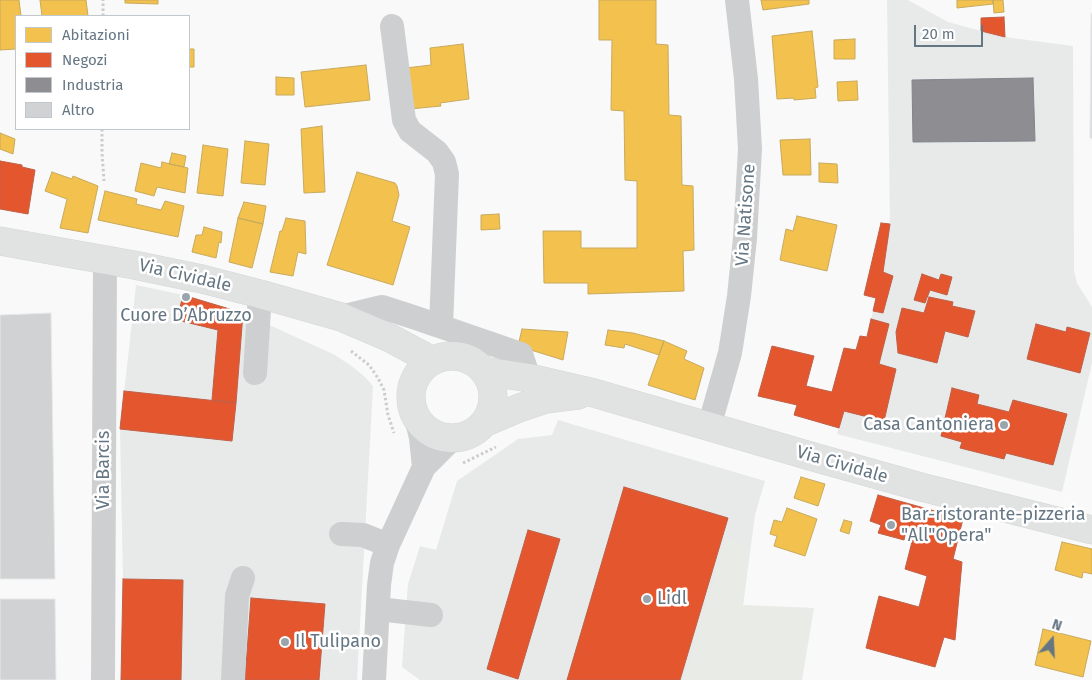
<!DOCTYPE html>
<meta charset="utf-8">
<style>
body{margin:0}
#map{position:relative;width:1092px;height:680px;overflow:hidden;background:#f9f9f9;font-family:"Fira Sans",sans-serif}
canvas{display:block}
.legend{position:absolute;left:15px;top:15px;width:175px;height:115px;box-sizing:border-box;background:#fff;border:1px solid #c1c8cd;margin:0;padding:6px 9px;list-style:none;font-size:15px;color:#657683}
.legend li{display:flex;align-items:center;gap:10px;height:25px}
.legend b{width:25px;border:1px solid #c1c8cd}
.north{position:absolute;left:1027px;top:615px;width:50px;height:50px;-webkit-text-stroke:4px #fff;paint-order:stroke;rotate:19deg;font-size:14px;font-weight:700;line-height:20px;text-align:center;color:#657683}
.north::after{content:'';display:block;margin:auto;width:18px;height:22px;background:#657683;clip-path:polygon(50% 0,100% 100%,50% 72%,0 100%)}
.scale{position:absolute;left:914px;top:25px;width:69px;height:22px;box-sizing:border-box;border:2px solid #657683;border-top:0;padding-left:6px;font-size:15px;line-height:18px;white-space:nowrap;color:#657683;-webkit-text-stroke:4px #fff;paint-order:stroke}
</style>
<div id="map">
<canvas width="1092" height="680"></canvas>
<ul class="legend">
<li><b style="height:14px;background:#f2c14e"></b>Abitazioni</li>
<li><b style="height:14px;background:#e4572e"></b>Negozi</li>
<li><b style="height:14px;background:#8d8d92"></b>Industria</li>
<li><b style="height:14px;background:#d0d2d3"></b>Altro</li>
</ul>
<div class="north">N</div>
<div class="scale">20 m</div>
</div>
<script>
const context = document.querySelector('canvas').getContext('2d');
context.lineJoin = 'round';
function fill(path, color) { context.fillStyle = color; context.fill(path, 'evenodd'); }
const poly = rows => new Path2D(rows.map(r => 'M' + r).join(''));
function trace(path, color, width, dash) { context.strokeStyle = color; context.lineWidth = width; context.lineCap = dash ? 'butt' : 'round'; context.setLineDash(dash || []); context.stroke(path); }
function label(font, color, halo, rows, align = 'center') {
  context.font = font + ' "Fira Sans",sans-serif'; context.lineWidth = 5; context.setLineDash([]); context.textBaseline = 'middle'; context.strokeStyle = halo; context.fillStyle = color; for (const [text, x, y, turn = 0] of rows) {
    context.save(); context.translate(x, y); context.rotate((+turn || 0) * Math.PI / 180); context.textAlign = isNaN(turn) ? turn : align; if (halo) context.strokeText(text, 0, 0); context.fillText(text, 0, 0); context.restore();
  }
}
fill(poly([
 [887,0,908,0,948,22,981,31,1005,37,1073,46,1074,271,1077,283,1092,307,1092,363,1062,492,837,434,871,319,883,272,890,224],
 [136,285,183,295,243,313,335,355,353,367,365,377,373,386,357,680,121,680,123,579,120,429],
 [558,420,765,481,755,515,743,605,763,680,420,680,402,667,408,584,420,546,436,550,457,481,518,439,552,435]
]), '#e8e9e9');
fill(poly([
 [726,538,750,546,743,605,814,608,802,680,684,680]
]), '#e8ebe6');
const homes = poly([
 [0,0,19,0,21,16,16,16,16,49,0,50,0,0],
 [40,0,86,0,88,16,42,16,40,0],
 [125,0,158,0,158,4,125,3,125,0],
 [599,0,656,0,656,44,668,45,669,115,681,116,682,185,693,186,694,250,683,251,684,291,588,294,588,283,544,283,543,231,581,231,581,248,637,248,637,181,625,180,624,111,611,110,612,40,599,40,599,0],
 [761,0,809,0,809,4,763,10,761,0],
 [957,0,993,0,993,4,957,8,957,0],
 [993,0,1003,0,1004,12,994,13,993,0],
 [812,31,818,87,815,88,816,98,794,100,794,98,777,99,772,36,812,31],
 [855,39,855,59,834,59,834,40,855,39],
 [463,44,469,99,440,103,441,106,410,109,406,68,431,65,430,48,463,44],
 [189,49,194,49,194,67,189,67,189,49],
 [366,65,370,100,305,107,301,72,366,65],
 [276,77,294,78,294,95,276,95,276,77],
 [857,81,858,100,838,101,837,82,857,81],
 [322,126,325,192,304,193,301,129,322,126],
 [0,133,15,139,13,154,0,149,0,133],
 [810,139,811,175,783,175,780,140,810,139],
 [245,141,269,144,265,185,241,183,245,141],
 [203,145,228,149,223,196,197,193,203,145],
 [172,153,186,156,184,167,169,164,172,153],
 [162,162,188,168,185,193,157,187,154,196,135,191,141,163,161,168,162,162],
 [819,163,837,164,838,183,819,182,819,163],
 [52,172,72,179,73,176,98,186,88,233,60,228,67,199,45,191,52,172],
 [357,172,395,183,397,186,399,195,392,221,410,227,393,285,327,265,357,172],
 [105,191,137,199,136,204,161,210,165,201,184,206,178,237,98,220,105,191],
 [244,202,266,206,263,224,238,218,244,202],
 [499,214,500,229,481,230,481,215,499,214],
 [797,216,837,225,827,271,780,260,786,229,793,231,797,216],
 [238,218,263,224,252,268,229,262,238,218],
 [286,218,305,221,306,254,298,252,293,276,270,272,280,231,282,231,286,218],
 [204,227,222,232,221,243,219,242,216,258,192,252,196,235,202,235,204,227],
 [522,329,568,332,563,360,518,346,522,329],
 [608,330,633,333,664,341,659,355,625,344,624,348,605,345,608,330],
 [664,341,687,351,684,359,704,368,695,400,648,385,664,341],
 [801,477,825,484,818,506,794,498,801,477],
 [787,508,817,519,805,556,774,546,777,536,770,534,774,520,782,522,787,508],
 [844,520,852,522,849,534,840,531,844,520],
 [1062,542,1092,549,1092,574,1083,572,1082,578,1055,570,1062,542],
 [1043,629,1091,641,1083,677,1035,665,1043,629]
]);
fill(homes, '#f2c14e');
trace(homes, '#c8aa5e', 1);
const shops = poly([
 [1004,17,1005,37,981,31,981,18,1004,17],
 [0,161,22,165,22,167,35,170,28,214,0,209,0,161],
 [881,223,890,224,883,272,893,276,883,313,873,311,876,298,864,295,881,223],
 [922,274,939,280,941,274,952,277,947,295,930,290,925,303,914,300,922,274],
 [183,295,243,313,236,403,212,400,218,330,177,320,183,295],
 [929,297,953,302,952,306,975,311,968,337,945,331,937,363,898,353,896,332,902,308,924,313,929,297],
 [871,319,889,324,879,364,896,369,884,421,844,411,839,428,794,415,797,405,758,396,772,346,814,356,806,386,832,392,844,348,856,350,860,336,867,337,871,319],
 [1036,324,1066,332,1067,327,1090,333,1080,373,1027,359,1036,324],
 [952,388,979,395,977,404,1009,412,1013,400,1067,414,1053,465,1006,453,1004,459,960,448,962,442,941,436,952,388],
 [124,391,236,403,232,441,120,429,124,391],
 [624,487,728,518,680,680,567,680,624,487],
 [878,495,963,519,953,559,962,562,955,640,944,637,935,667,866,648,879,596,919,607,927,576,905,569,914,534,906,531,904,540,878,533,881,525,870,521,878,495],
 [528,530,560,539,518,679,487,669,528,530],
 [123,579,183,580,181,680,121,680,123,579],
 [251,598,325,604,319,680,245,680,251,598]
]);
fill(shops, '#e4572e');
trace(shops, '#be6048', 1);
const industry = poly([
 [1033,78,1035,141,913,142,912,80,1033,78]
]);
fill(industry, '#8d8d92');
trace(industry, '#81868e', 1);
const building = poly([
 [1091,13,1092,14,1092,139,1090,138,1091,13],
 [51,313,55,579,0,579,0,315,51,313],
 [0,599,55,599,56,680,0,680,0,599]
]);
fill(building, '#d0d2d3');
trace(building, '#e8e8e8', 1);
const major = poly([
 [0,241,134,265,202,279,260,294,341,317,390,338,431,360],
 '411 397a41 41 0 1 1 82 0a41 41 0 1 1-82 0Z',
 [484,371,529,378,594,393,817,458,921,487,1092,530],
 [484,423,519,408,546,399,578,395]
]);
trace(major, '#d5d6d7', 29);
trace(poly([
 [103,16,103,0],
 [102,129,102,153,104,181],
 [351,351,369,365,378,378,384,390,388,415,394,433],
 [463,463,496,447]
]), '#cbcccd', 3, [2.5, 2.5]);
trace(poly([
 [392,26,404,120,410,131,437,152,444,162,447,174,441,326],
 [341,317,382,307,413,317,521,354,529,378],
 [255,373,260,294],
 [417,421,421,438,424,467],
 [709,427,730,353,739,296,745,238,750,149,746,79,737,0],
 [341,534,363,535,388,545],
 [378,609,431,615],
 [103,680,105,259],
 [233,680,237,596,243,578],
 [374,680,379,585,382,563,388,545,424,467,453,438]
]), '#cecfd0', 24);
trace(major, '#e1e2e2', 28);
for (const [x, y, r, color] of [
 [186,297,5,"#99a4ac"],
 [1004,425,5,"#99a4ac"],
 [891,525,5,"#99a4ac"],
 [647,599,5,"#99a4ac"],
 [285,642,5,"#99a4ac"]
]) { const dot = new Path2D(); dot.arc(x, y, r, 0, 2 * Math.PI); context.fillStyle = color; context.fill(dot); trace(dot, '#fff', 2); }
label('18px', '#657683', '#fff', [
 ["Via Natisone",746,215,-86],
 ["Via Cividale",185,276,13],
 ["Via Cividale",842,465,16],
 ["Via Barcis",104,470,-90]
]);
label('18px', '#657683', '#fff', [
 ["Cuore D’Abruzzo",186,316,"center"],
 ["Casa Cantoniera",994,425,"right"],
 ["Bar-ristorante-pizzeria",901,515],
 ["\"All\"Opera\"",901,536],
 ["Lidl",657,599],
 ["Il Tulipano",295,642]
], 'left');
</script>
